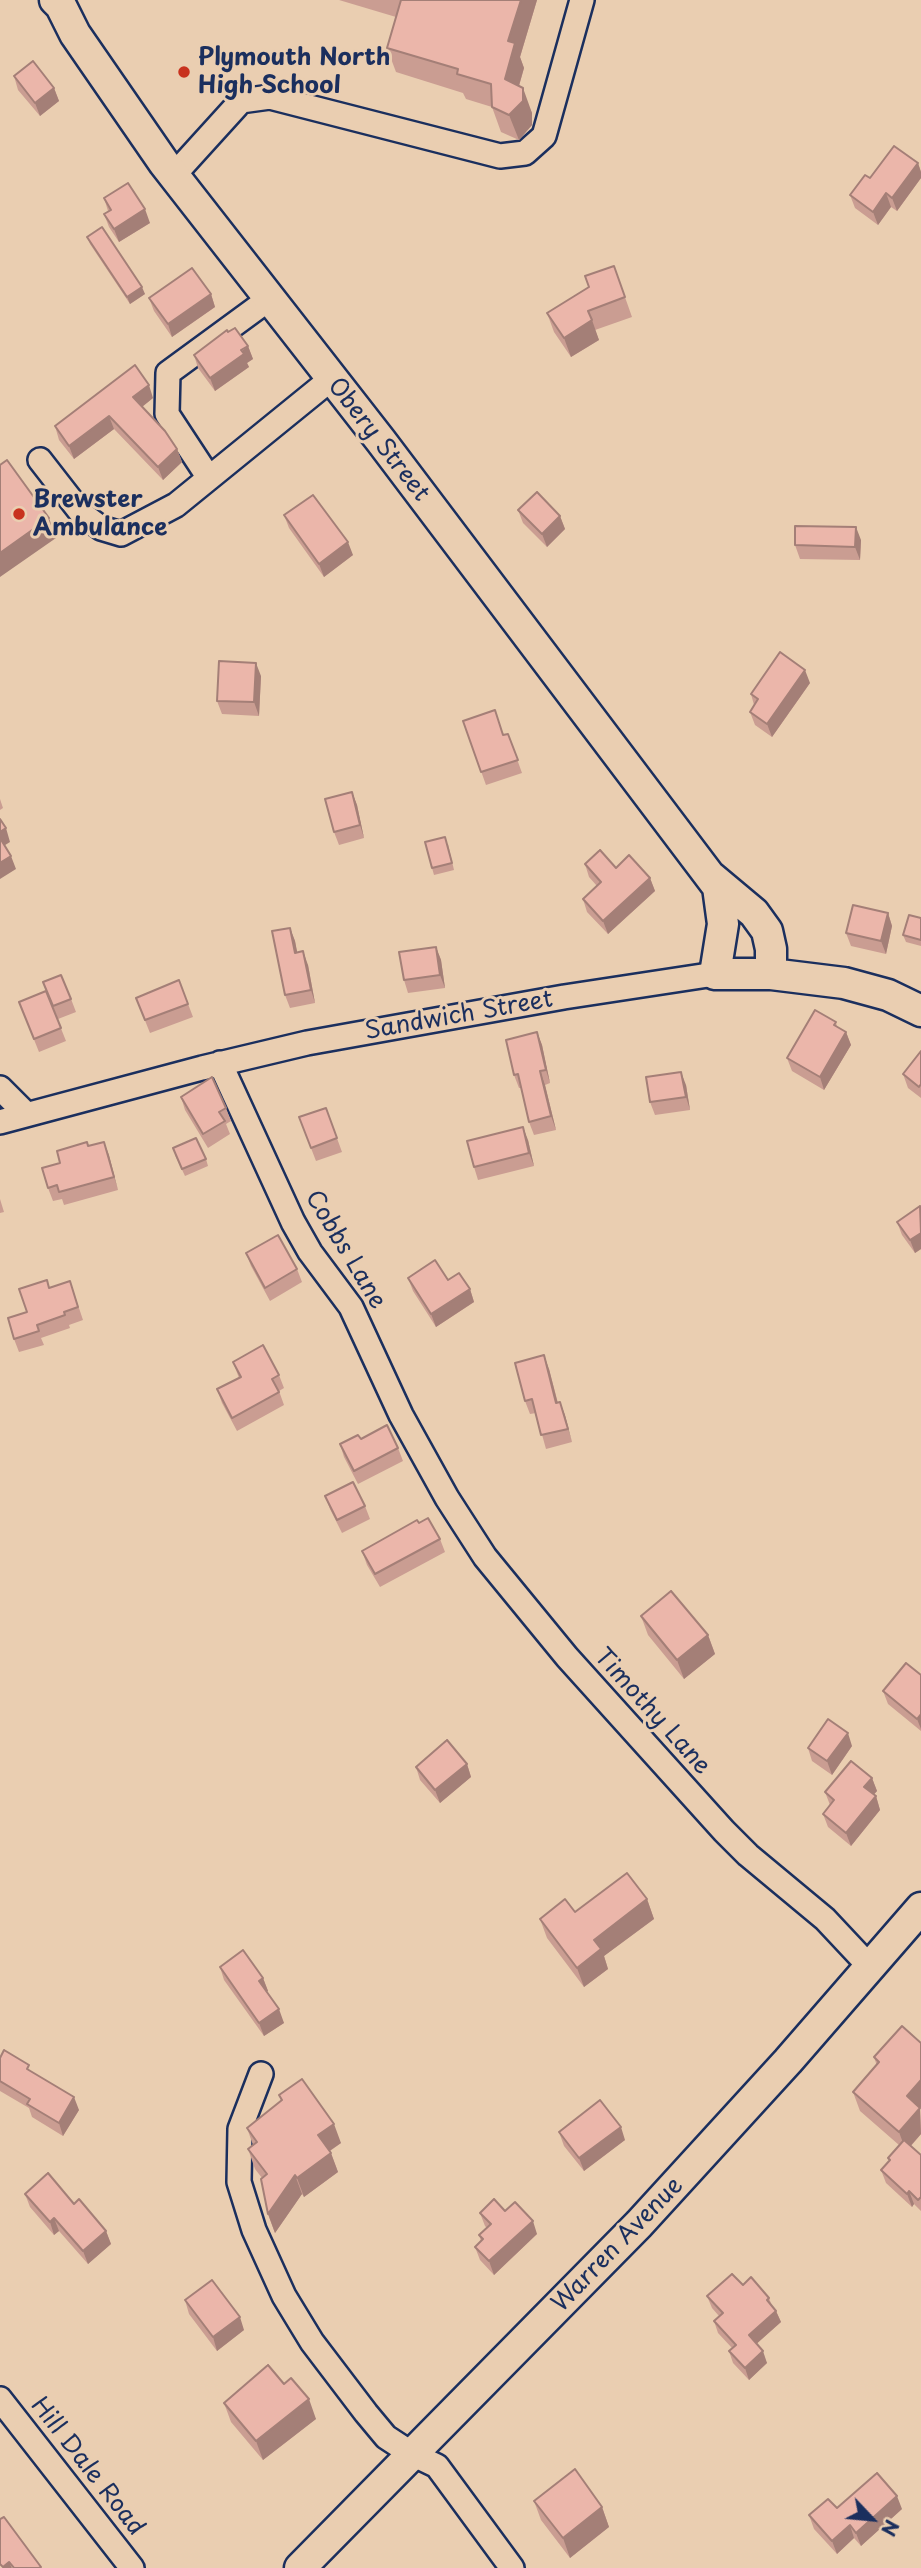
<!DOCTYPE html>
<style>
body{margin:0}
#map{position:relative;width:921px;height:2568px;overflow:hidden;background:#eaceb1;font-family:"Playpen Sans",sans-serif}
canvas{display:block}
.north{position:absolute;left:837px;top:2484px;width:70px;height:70px;-webkit-text-stroke:5px #eaceb1;paint-order:stroke;rotate:116deg;font-size:19px;font-weight:700;line-height:28px;text-align:center;color:#1b2f5e}
.north::after{content:'';display:block;margin:auto;width:24px;height:32px;background:#1b2f5e;clip-path:polygon(50% 0,100% 100%,50% 72%,0 100%)}
</style>
<div id="map">
<canvas width="921" height="2568"></canvas>
<div class="north">N</div>
</div>
<script>
const context = document.querySelector('canvas').getContext('2d');
context.lineJoin = 'round';
const poly = rows => new Path2D(rows.map(r => 'M' + r).join(''));
function trace(path, color, width, dash) { context.strokeStyle = color; context.lineWidth = width; context.lineCap = dash ? 'butt' : 'round'; context.setLineDash(dash || []); context.stroke(path); }
function fill(path, color) { context.fillStyle = color; context.fill(path, 'evenodd'); }
function label(font, color, halo, rows, align = 'center') {
  context.font = font + ' "Playpen Sans",sans-serif'; context.lineWidth = 6; context.setLineDash([]); context.textBaseline = 'middle'; context.strokeStyle = halo; context.fillStyle = color; for (const [text, x, y, turn = 0] of rows) {
    context.save(); context.translate(x, y); context.rotate((+turn || 0) * Math.PI / 180); context.textAlign = isNaN(turn) ? turn : align; if (halo) context.strokeText(text, 0, 0); context.fillText(text, 0, 0); context.restore();
  }
}
const minor = poly([
 [173,176,241,101,270,97,500,156,525,153,544,136,582,0],
 [40,460,82,514,101,528,121,534,176,505,331,379],
 [209,478,167,414,168,373,269,299],
 [220,1063,293,1222,310,1252,351,1307,401,1415,447,1498,485,1557,567,1657,724,1831,748,1855,825,1919,870,1967],
 [0,1088,26,1114],
 [0,1122,202,1068,307,1043,564,997,715,974],
 [261,2074,240,2129,239,2182,254,2230,284,2296,312,2342,366,2413,386,2437,412,2454,437,2466,512,2568],
 [0,2399,132,2568]
]);
const major = poly([
 [55,0,61,6,75,34,164,163,381,441,718,887,723,924,715,974,771,974,844,983,888,995,921,1011],
 [711,877,754,913,767,931,771,949,771,974],
 [300,2568,639,2224,788,2061,921,1908]
]);
trace(minor, '#1b2f5e', 28);
trace(major, '#1b2f5e', 35);
trace(minor, '#eaceb1', 23);
trace(major, '#eaceb1', 30);
fill(poly([
 [339,0,537,0,520,57,524,68,519,86,532,113,532,125,519,140,501,132,492,107,466,99,463,93,396,72,387,48,396,17],
 [14,76,54,88,59,101,40,116,18,90],
 [918,163,921,172,921,178,897,211,891,207,878,225,855,208,850,195],
 [104,198,150,223,119,242,109,227,104,214,108,211],
 [87,237,145,294,130,304,90,244],
 [614,266,632,317,595,330,599,340,571,357,554,332,547,313,589,287],
 [211,294,215,307,172,337,154,311,149,298],
 [228,332,248,346,253,359,247,363,249,367,215,391,198,368,194,355],
 [153,398,142,407,177,449,182,462,163,480,114,429,74,459,59,440,55,426],
 [518,510,560,516,565,529,547,547,523,523],
 [284,515,353,555,324,577,289,528],
 [861,540,860,560,800,559,795,545],
 [261,676,259,716,222,714,217,701],
 [810,683,772,737,755,725,750,712,754,705,751,694],
 [463,721,503,735,508,734,522,773,486,785],
 [352,792,357,805,364,838,339,845,334,832],
 [0,799,3,808,0,810],
 [448,844,454,870,434,875,432,868],
 [585,864,616,868,650,878,655,891,608,934,587,912,583,899,597,886,589,877],
 [888,913,892,926,886,954,851,946,846,933],
 [921,918,921,946,906,942,903,935],
 [290,928,295,941,297,953,308,965,315,1003,290,1008,285,995],
 [436,947,441,960,445,988,408,993,404,980],
 [179,980,193,1017,150,1033,136,998],
 [43,982,71,999,76,1012,58,1019],
 [46,991,66,1041,39,1052,19,1002],
 [836,1022,837,1027,846,1032,851,1045,824,1090,792,1071,787,1058],
 [537,1032,542,1045,550,1083,545,1085,556,1130,534,1135,529,1122,521,1088,519,1088,514,1075],
 [921,1051,921,1098,908,1088,903,1074],
 [686,1085,690,1110,655,1115,650,1102],
 [181,1097,226,1108,231,1121,226,1124,230,1134,208,1148,185,1110],
 [326,1108,342,1152,316,1161,299,1117],
 [528,1140,534,1166,478,1180,474,1167],
 [104,1142,118,1190,64,1205,62,1199,53,1201,48,1188,60,1163,89,1146],
 [175,1155,206,1159,208,1166,185,1176],
 [0,1199,4,1212,0,1213],
 [921,1206,921,1249,915,1253,902,1235,897,1222],
 [246,1253,297,1269,302,1282,270,1301,251,1266],
 [408,1278,448,1280,470,1289,474,1302,436,1327,413,1291],
 [70,1281,83,1320,69,1325,70,1328,41,1338,44,1345,19,1352,14,1339,27,1312,49,1288],
 [233,1362,279,1375,284,1388,279,1391,284,1405,237,1431,222,1403,217,1389,239,1378],
 [549,1369,558,1403,560,1402,572,1442,546,1449,536,1413,530,1414,525,1401],
 [340,1444,398,1448,403,1461,358,1484,344,1457],
 [325,1496,365,1506,370,1519,342,1533,330,1509],
 [419,1523,440,1539,445,1552,380,1587,367,1565,362,1551],
 [641,1616,708,1635,715,1654,684,1679,648,1635],
 [921,1675,921,1731,888,1704,883,1691],
 [852,1746,832,1775,812,1761,808,1748],
 [467,1764,471,1777,440,1803,420,1780,416,1767],
 [872,1778,877,1791,873,1795,876,1796,880,1810,851,1846,828,1827,823,1814,830,1805,825,1792],
 [647,1899,654,1919,604,1956,608,1969,584,1987,547,1938,540,1919],
 [220,1967,263,1978,268,1991,266,1992,284,2023,264,2036,224,1980],
 [921,2043,921,2107,920,2108,921,2134,911,2146,921,2155,921,2211,914,2204,912,2207,886,2183,881,2170,889,2161,888,2158,899,2145,860,2111,853,2092,877,2066,874,2057],
 [0,2058,31,2072,79,2110,63,2136,32,2117,29,2108,0,2091],
 [279,2095,341,2143,330,2151,338,2172,304,2197,302,2194,275,2233,268,2214,262,2178,255,2169,248,2149,253,2145,247,2128,281,2101],
 [559,2132,625,2140,584,2171,564,2146],
 [25,2194,74,2204,106,2231,111,2244,88,2264,59,2231,54,2235,30,2207],
 [505,2211,537,2234,494,2275,480,2260,475,2247,481,2241,479,2235,487,2228,485,2226,480,2213],
 [743,2285,769,2298,772,2306,776,2311,781,2322,756,2344,767,2363,749,2380,733,2363,729,2351,732,2348,718,2333,714,2321,719,2316,712,2308,707,2296],
 [185,2300,244,2330,217,2351,189,2314],
 [284,2384,316,2419,263,2460,231,2422,224,2403],
 [534,2501,602,2507,609,2527,570,2558,541,2520],
 [902,2509,861,2546,854,2538,837,2554,814,2529,809,2515]
]), '#ca9d92');
fill(poly([
 [521,0,537,0,520,57,524,68,514,103,505,79,508,41],
 [54,88,59,101,40,116,35,103],
 [523,88,532,113,532,125,519,140,509,115],
 [918,163,921,172,921,178,897,211,892,198],
 [886,193,891,207,878,225,873,212],
 [145,209,150,223,119,242,114,229],
 [142,287,145,294,130,304,127,297],
 [211,294,215,307,172,337,168,324],
 [592,320,599,340,571,357,564,338],
 [248,346,253,359,247,363,249,367,215,391,210,378],
 [149,385,153,398,138,410,133,397],
 [109,416,114,429,74,459,69,446],
 [177,449,182,462,163,480,158,467],
 [560,516,565,529,547,547,542,534],
 [49,518,56,538,0,577,0,553],
 [856,527,861,540,860,560,855,547],
 [348,542,353,555,324,577,319,564],
 [256,663,261,676,259,716,254,702],
 [805,670,810,683,772,737,767,724],
 [352,792,357,805,364,838,360,825],
 [6,828,10,842,2,847,0,841,0,832],
 [11,856,16,869,0,879,0,863],
 [650,878,655,891,608,934,603,921],
 [888,913,892,926,886,954,881,941],
 [290,928,295,941,300,966,295,953],
 [436,947,441,960,445,988,440,975],
 [303,951,308,965,315,1003,311,990],
 [537,1032,542,1045,550,1083,546,1070],
 [846,1032,851,1045,824,1090,820,1077],
 [540,1071,545,1085,556,1130,551,1116],
 [681,1072,686,1085,690,1110,686,1097],
 [523,1127,528,1140,534,1166,529,1153],
 [104,1142,109,1155,118,1190,114,1177],
 [921,1233,921,1249,915,1253,910,1240],
 [470,1289,474,1302,436,1327,431,1314],
 [544,1355,549,1369,561,1416,556,1403],
 [560,1402,565,1415,572,1442,568,1429],
 [708,1635,715,1654,684,1679,677,1660],
 [921,1714,921,1729,917,1719],
 [848,1733,852,1746,832,1775,827,1761],
 [467,1764,471,1777,440,1803,435,1790],
 [872,1778,877,1791,869,1800,864,1787],
 [876,1796,880,1810,851,1846,846,1833],
 [647,1899,654,1919,604,1956,608,1969,584,1987,577,1968,594,1940],
 [263,1978,268,1991,263,1994,259,1981],
 [279,2009,284,2023,264,2036,259,2023],
 [921,2080,921,2107,914,2115,907,2096],
 [74,2097,79,2110,63,2136,59,2123],
 [920,2108,921,2134,906,2151,899,2132],
 [334,2124,341,2143,325,2154,318,2135],
 [621,2127,625,2140,584,2171,579,2158],
 [331,2153,338,2172,304,2197,297,2178],
 [295,2175,302,2194,275,2233,268,2214],
 [909,2191,914,2204,912,2207,907,2194],
 [54,2218,59,2231,54,2235,50,2222],
 [533,2221,537,2234,494,2275,489,2261],
 [106,2231,111,2244,88,2264,83,2251],
 [776,2311,781,2322,753,2347,749,2335],
 [240,2317,244,2330,217,2351,213,2337],
 [763,2351,767,2363,749,2380,745,2368],
 [309,2399,316,2419,263,2460,256,2441],
 [897,2496,902,2509,861,2546,856,2533],
 [602,2507,609,2527,570,2558,563,2538],
 [850,2525,854,2538,837,2554,832,2541],
 [9,2562,12,2568,3,2568,3,2567]
]), '#a47f77');
const building = poly([
 [401,0,521,0,508,41,515,43,505,79,523,88,523,101,509,115,492,107,491,84,457,74,458,69,387,48,401,0],
 [33,61,54,88,35,103,14,76,33,61],
 [894,146,918,163,892,198,886,193,873,212,850,195,865,175,870,178,894,146],
 [128,183,145,209,114,229,104,214,111,210,104,198,128,183],
 [102,227,142,287,127,297,87,237,102,227],
 [614,266,625,297,588,311,592,320,564,338,547,313,589,287,585,276,614,266],
 [192,268,211,294,168,324,149,298,192,268],
 [235,328,248,346,241,350,244,354,210,378,194,355,227,330,228,332,235,328],
 [135,365,149,385,133,397,165,431,177,449,158,467,109,416,69,446,55,426,135,365],
 [7,460,49,518,0,553,0,465,7,460],
 [537,492,560,516,542,534,518,510,537,492],
 [313,495,348,542,319,564,284,515,313,495],
 [795,526,856,527,855,547,795,545,795,526],
 [780,652,805,670,767,724,750,712,758,699,751,694,780,652],
 [219,661,256,663,254,702,217,701,219,661],
 [495,710,503,735,508,734,518,760,481,772,463,721,495,710],
 [352,792,360,825,334,832,325,799,352,792],
 [0,819,6,828,0,832,0,819],
 [445,837,452,863,432,868,425,842,445,837],
 [0,838,11,856,0,863,0,838],
 [600,850,616,868,629,855,650,878,603,921,583,899,601,882,585,864,600,850],
 [853,905,888,913,881,941,846,933,853,905],
 [909,915,921,918,921,940,903,935,909,915],
 [290,928,295,953,303,951,311,990,285,995,272,931,290,928],
 [436,947,440,975,404,980,399,952,436,947],
 [61,975,71,999,53,1006,43,982,61,975],
 [179,980,188,1004,145,1020,136,998,179,980],
 [46,991,61,1028,34,1039,19,1002,46,991],
 [815,1010,836,1022,834,1025,846,1032,820,1077,787,1058,815,1010],
 [537,1032,546,1070,540,1071,551,1116,529,1122,518,1074,514,1075,506,1040,537,1032],
 [921,1051,921,1084,919,1087,903,1074,921,1051],
 [681,1072,686,1097,650,1102,646,1077,681,1072],
 [212,1077,226,1108,219,1112,225,1121,203,1134,181,1097,212,1077],
 [326,1108,337,1138,311,1148,299,1117,326,1108],
 [523,1127,529,1153,474,1167,467,1141,523,1127],
 [196,1138,206,1159,182,1169,173,1148,196,1138],
 [87,1142,88,1146,104,1142,114,1177,59,1192,57,1185,48,1188,42,1168,60,1163,57,1151,87,1142],
 [920,1206,921,1233,910,1240,897,1222,920,1206],
 [278,1235,297,1269,265,1288,246,1253,278,1235],
 [435,1260,448,1280,459,1273,470,1289,431,1314,408,1278,435,1260],
 [47,1280,49,1288,70,1281,78,1307,64,1312,65,1315,37,1325,39,1331,14,1339,8,1318,27,1312,19,1289,47,1280],
 [263,1345,279,1375,272,1379,279,1392,232,1418,217,1389,241,1377,233,1362,263,1345],
 [544,1355,556,1403,560,1402,568,1429,541,1435,532,1399,525,1401,515,1363,544,1355],
 [387,1425,398,1448,354,1471,340,1444,358,1435,361,1439,387,1425],
 [353,1482,365,1506,337,1520,325,1496,353,1482],
 [428,1518,440,1539,375,1574,362,1551,417,1520,419,1523,428,1518],
 [671,1591,708,1635,677,1660,641,1616,671,1591],
 [906,1663,921,1675,921,1714,917,1719,883,1691,906,1663],
 [828,1719,848,1733,827,1761,808,1748,828,1719],
 [447,1740,467,1764,435,1790,416,1767,447,1740],
 [851,1761,872,1778,864,1787,876,1796,846,1833,823,1814,834,1800,825,1792,851,1761],
 [627,1873,647,1899,594,1940,601,1949,577,1968,540,1919,565,1899,575,1912,627,1873],
 [243,1950,263,1978,259,1981,279,2009,259,2023,220,1967,243,1950],
 [902,2026,921,2043,921,2080,907,2096,920,2108,899,2132,853,2092,879,2062,874,2057,902,2026],
 [4,2050,29,2065,27,2069,74,2097,59,2123,27,2104,30,2099,0,2081,0,2058,4,2050],
 [302,2079,334,2124,318,2135,331,2153,297,2178,295,2175,268,2214,261,2179,267,2174,248,2149,257,2142,247,2128,282,2100,279,2095,302,2079],
 [600,2100,621,2127,579,2158,559,2132,600,2100],
 [904,2140,921,2155,921,2197,918,2200,909,2191,907,2194,881,2170,890,2160,888,2158,904,2140],
 [48,2173,74,2204,79,2199,106,2231,83,2251,54,2218,50,2222,25,2194,48,2173],
 [494,2199,505,2211,515,2202,533,2221,489,2261,475,2247,483,2239,479,2235,491,2224,480,2213,494,2199],
 [732,2274,743,2285,751,2277,769,2298,767,2300,776,2311,749,2335,763,2351,745,2368,729,2351,736,2345,714,2321,723,2313,707,2296,732,2274],
 [212,2280,240,2317,213,2337,185,2300,212,2280],
 [268,2365,284,2384,291,2378,309,2399,256,2441,224,2403,268,2365],
 [575,2469,602,2507,563,2538,534,2501,575,2469],
 [877,2473,897,2496,856,2533,850,2525,832,2541,809,2515,828,2499,837,2508,877,2473],
 [4,2517,41,2567,39,2568,14,2568,9,2562,3,2567,0,2564,0,2519,4,2517]
]);
fill(building, '#ebb6aa');
trace(building, '#a47f77', 2);
for (const [x, y, r, color] of [
 [184,72,7,"#c8321e"],
 [19,514,7,"#c8321e"]
]) { const dot = new Path2D(); dot.arc(x, y, r, 0, 2 * Math.PI); context.fillStyle = color; context.fill(dot); trace(dot, '#eaceb1', 2.5); }
label('bold 24px', '#1b2f5e', '#eaceb1', [
 ["Plymouth North",198,58],
 ["High School",198,86],
 ["Brewster",33,500],
 ["Ambulance",33,528]
], 'left');
label('24px', '#1b2f5e', '#eaceb1', [
 ["Obery Street",378,440,52],
 ["Sandwich Street",459,1016,-10],
 ["Cobbs Lane",345,1250,59],
 ["Timothy Lane",652,1712,48],
 ["Warren Avenue",618,2245,-46],
 ["Hill Dale Road",87,2467,52]
]);
</script>
